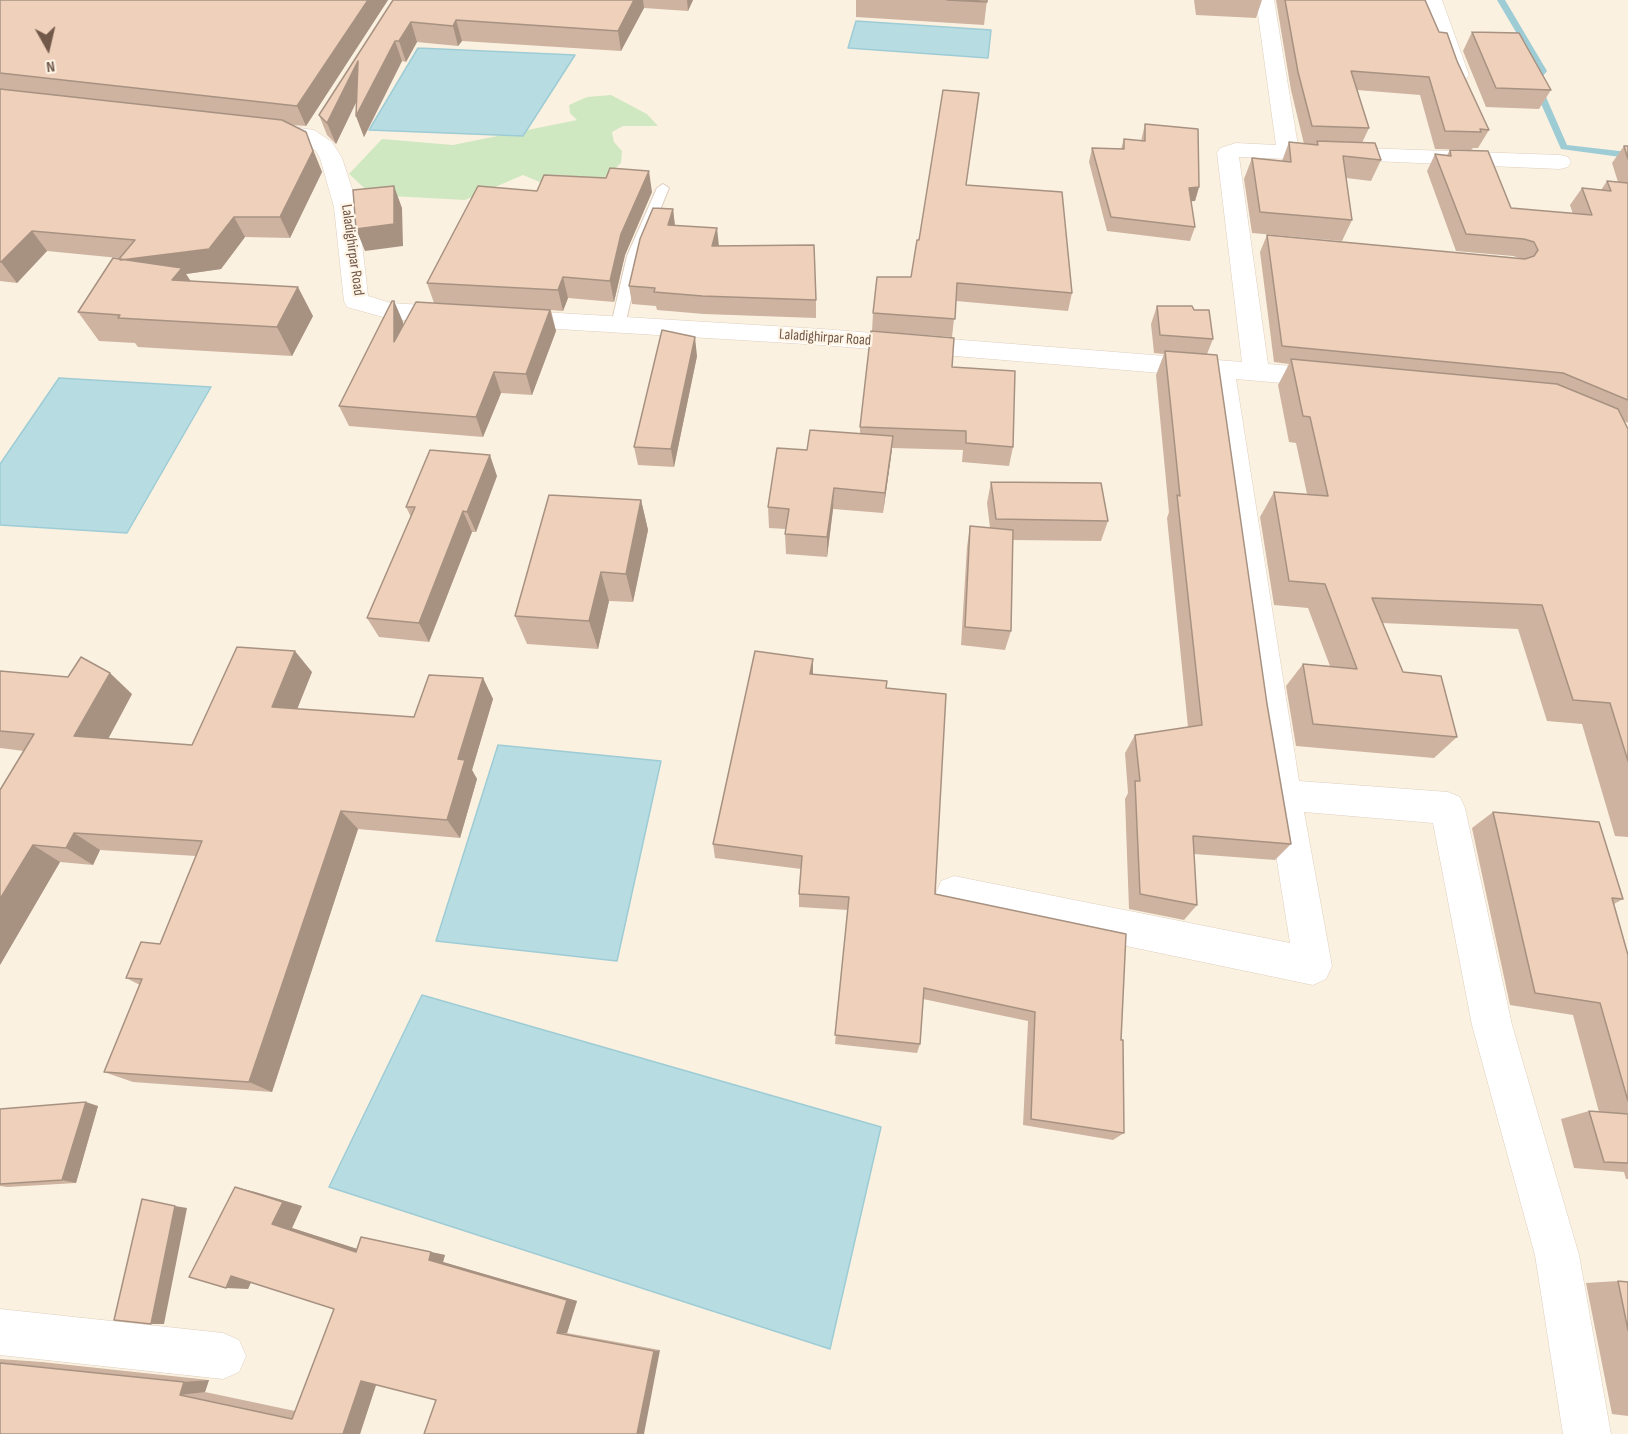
<!DOCTYPE html>
<style>
body{margin:0}
#map{position:relative;width:1628px;height:1434px;overflow:hidden;background:#fbf1e1;font-family:"Sofia Sans Condensed",sans-serif}
canvas{display:block}
.north{position:absolute;left:18px;top:18px;width:60px;height:60px;-webkit-text-stroke:4px #fef5e7;paint-order:stroke;rotate:172deg;font-size:16px;font-weight:700;line-height:24px;text-align:center;color:#715849}
.north::after{content:'';display:block;margin:auto;width:21px;height:27px;background:#715849;clip-path:polygon(50% 0,100% 100%,50% 72%,0 100%)}
</style>
<div id="map">
<canvas width="1628" height="1434"></canvas>
<div class="north">N</div>
</div>
<script>
const context = document.querySelector('canvas').getContext('2d');
context.lineJoin = 'round';
function fill(path, color) { context.fillStyle = color; context.fill(path, 'evenodd'); }
const poly = rows => new Path2D(rows.map(r => 'M' + r).join(''));
function trace(path, color, width, dash) { context.strokeStyle = color; context.lineWidth = width; context.lineCap = dash ? 'butt' : 'round'; context.setLineDash(dash || []); context.stroke(path); }
function label(font, color, halo, rows, align = 'center') {
  context.font = font + ' "Sofia Sans Condensed",sans-serif'; context.lineWidth = 4.5; context.setLineDash([]); context.textBaseline = 'middle'; context.strokeStyle = halo; context.fillStyle = color; for (const [text, x, y, turn = 0] of rows) {
    context.save(); context.translate(x, y); context.rotate((+turn || 0) * Math.PI / 180); context.textAlign = isNaN(turn) ? turn : align; if (halo) context.strokeText(text, 0, 0); context.fillText(text, 0, 0); context.restore();
  }
}
fill(poly([
 [611,95,647,114,658,126,623,126,612,132,614,142,622,151,621,163,600,182,542,183,523,175,465,200,372,195,349,174,382,139,453,145,577,120,570,113,569,105,587,97]
]), '#d0e8c1');
const water = poly([
 [856,21,991,30,988,58,848,48,856,21],
 [418,48,575,55,523,136,369,130,418,48],
 [59,378,211,387,127,533,0,525,0,464,59,378],
 [498,745,661,761,617,961,436,941,498,745],
 [422,995,881,1127,830,1349,329,1187,422,995]
]);
fill(water, '#b7dde3');
trace(water, '#9eccd5', 1.5);
fill(poly([
 [1497,0,1505,0,1547,71,1539,81,1567,145,1628,152,1628,158,1561,149,1531,81,1539,71,1497,0]
]), '#9eccd5');
const lane = poly([
 [663,184,669,188,641,256,625,325,623,328,613,328,611,325,627,256,657,188,663,184]
]);
const street = poly([
 [1256,0,1274,0,1299,152,1296,157,1288,159,1239,157,1268,364,1328,369,1337,372,1341,378,1337,384,1328,387,1236,379,1299,781,1448,792,1460,797,1465,808,1512,1025,1579,1255,1611,1434,1563,1434,1535,1255,1472,1025,1433,823,1304,812,1332,966,1326,979,1313,985,954,910,941,905,936,893,941,881,954,876,1290,943,1255,723,1209,377,822,345,509,326,500,324,496,318,500,312,509,310,822,329,1242,362,1217,153,1220,148,1236,143,1276,145,1256,0],
 [1424,0,1442,0,1469,75,1466,79,1459,81,1452,79,1449,75,1424,0],
 [264,123,314,130,332,142,342,158,358,207,368,296,391,303,454,307,463,309,467,315,463,321,454,323,390,319,347,307,344,301,334,207,320,158,316,151,300,141,256,134,253,129,256,124,264,123],
 [1334,147,1560,155,1568,157,1571,162,1568,167,1560,169,1326,159,1323,154,1326,149,1334,147],
 [0,1309,223,1333,239,1340,246,1356,239,1372,223,1379,0,1355,0,1309]
]);
trace(lane, '#dfcebe', 2);
trace(street, '#dfcebe', 1);
fill(lane, '#fff');
fill(street, '#fff');
fill(poly([
 [0,0,388,0,306,126,292,125,314,153,322,172,290,238,245,237,221,269,186,274,191,281,313,316,292,356,138,347,135,343,99,341,78,312,119,258,47,251,17,283,0,281],
 [393,0,693,0,688,11,644,8,621,51,462,41,458,46,417,42,406,62,402,61,364,137,356,116,357,100,336,144,327,135,319,115],
 [856,0,987,0,984,25,856,17],
 [1194,0,1262,0,1256,18,1196,15],
 [1276,0,1425,0,1439,32,1457,61,1489,130,1478,148,1473,148,1471,150,1435,149,1420,95,1357,90,1369,128,1362,143,1381,160,1371,181,1346,178,1352,220,1342,241,1252,233,1244,179,1252,158,1282,161,1289,142,1304,144,1291,90],
 [1472,32,1551,90,1539,109,1486,107,1463,51],
 [1145,124,1199,187,1195,201,1191,201,1195,227,1190,241,1107,231,1089,162,1092,148,1121,149,1124,139,1141,141],
 [1624,146,1628,146,1628,423,1624,421,1628,429,1628,837,1615,836,1582,724,1547,721,1518,629,1382,623,1403,672,1457,737,1434,758,1296,746,1286,686,1303,664,1330,666,1308,608,1274,605,1260,517,1274,492,1307,494,1296,443,1289,442,1278,385,1289,364,1274,362,1260,252,1267,235,1523,259,1513,256,1456,251,1427,171,1435,154,1447,155,1450,150,1511,208,1573,214,1570,205,1582,188,1601,190,1607,181,1618,182,1612,163],
 [966,185,1072,293,1068,311,956,301,952,337,872,331,873,313,911,277,919,240],
 [537,191,652,192,625,255,614,302,568,298,563,311,551,310,556,331,532,395,501,393,483,437,349,426,339,406,394,301,403,322,403,326,434,303,427,283],
 [673,209,675,225,719,246,816,300,816,318,704,314,657,310,656,306,632,304,629,286],
 [1157,306,1194,310,1213,339,1207,354,1291,844,1275,860,1194,854,1197,905,1184,920,1129,909,1125,799,1128,793,1125,753,1135,735,1188,727,1167,518,1169,512,1156,375,1164,354,1154,353,1151,324],
 [697,356,674,467,638,465,634,447],
 [952,367,1013,447,1009,466,962,462,963,450,892,448,883,513,833,509,827,557,786,554,785,534,786,529,769,528,768,507,807,450,860,433,860,427],
 [497,476,476,532,472,532,429,642,379,637,367,618,411,517,406,507],
 [991,482,1108,521,1101,541,1013,540,1011,631,1005,650,961,645,967,547,970,526,990,528,987,503],
 [641,500,648,530,633,602,609,601,598,649,527,644,515,616],
 [813,659,813,675,886,688,935,894,1121,1040,1124,1133,1113,1140,1023,1125,1028,1021,923,999,920,1044,917,1053,835,1044,848,910,799,907,799,894,801,869,715,858,713,844],
 [0,671,132,694,108,739,192,745,312,672,297,709,414,717,483,678,493,699,472,770,477,779,460,838,358,829,272,1092,133,1082,104,1072,140,985,126,978,160,944,196,856,100,850,93,865,60,862,0,965,24,751,0,748],
 [1493,812,1623,899,1614,904,1628,955,1628,1179,1626,1179,1624,1172,1574,1168,1561,1119,1589,1111,1599,1112,1573,1015,1510,1005,1472,828],
 [98,1106,76,1183,7,1187,0,1186,0,1109],
 [235,1187,255,1192,302,1206,292,1228,357,1249,361,1237,445,1255,443,1262,577,1301,567,1333,660,1350,436,1400,376,1385,360,1434,0,1434,0,1359,42,1362,209,1380,205,1392,295,1411,334,1309,251,1282,248,1289],
 [1618,1281,1628,1282,1628,1416,1612,1414,1586,1283]
]), '#ceb3a0');
fill(poly([
 [368,0,388,0,306,126,297,106],
 [634,0,643,0,644,8,621,51,618,31],
 [687,0,693,0,688,11],
 [456,20,462,41,458,46,453,26],
 [411,22,417,42,406,62,399,41],
 [395,41,402,61,364,137,356,116],
 [358,61,366,82,336,144,327,123],
 [306,132,322,172,290,238,280,217],
 [649,171,652,192,625,255,614,302,610,281,621,234],
 [394,186,402,208,403,246,365,251,356,229],
 [1199,187,1195,201,1185,202,1189,188],
 [673,209,675,227,668,225],
 [234,217,245,237,221,269,186,274,200,297,118,260],
 [717,228,719,246,712,246],
 [32,231,47,251,17,283,1,262],
 [563,277,568,298,563,311,558,290],
 [298,287,313,316,292,356,277,327],
 [394,301,403,322,403,363,394,342],
 [550,310,556,331,532,395,526,374],
 [695,337,697,356,674,467,671,449],
 [494,372,501,393,483,437,476,417],
 [893,436,891,457,883,513,885,493],
 [490,455,497,476,476,532,467,512],
 [834,488,833,509,827,557,827,537],
 [641,500,648,530,633,602,626,574],
 [463,511,472,532,429,642,419,623],
 [601,572,609,601,598,649,589,621],
 [295,651,312,672,290,727,272,707],
 [813,659,813,676,810,674],
 [110,673,132,694,99,756,74,736],
 [483,678,493,699,472,770,477,779,460,838,447,820,458,759],
 [341,811,358,829,272,1092,249,1082],
 [74,833,100,850,93,865,66,848],
 [33,845,60,862,0,965,0,899],
 [86,1102,98,1106,76,1183,62,1180],
 [235,1187,255,1192,302,1206,292,1228,373,1254,356,1252,272,1224],
 [175,1206,187,1208,164,1324,151,1324],
 [431,1252,445,1255,443,1262,577,1301,567,1333,557,1333,429,1260],
 [231,1276,253,1278,248,1289,226,1288],
 [660,1350,644,1434,637,1434,654,1351],
 [378,1379,360,1434,343,1434,361,1381],
 [209,1380,205,1392,180,1395,184,1382]
]), '#a79282');
const building = poly([
 [0,0,368,0,297,106,0,73,0,0],
 [393,0,634,0,618,31,456,20,453,26,411,22,399,41,395,41,356,116,358,61,327,123,319,115,393,0],
 [947,0,987,0,987,2,947,0],
 [1285,0,1425,0,1439,32,1447,33,1457,61,1489,130,1480,129,1481,132,1445,131,1429,77,1351,71,1369,128,1312,126,1298,72,1285,0],
 [1472,32,1519,33,1551,90,1496,88,1472,32],
 [0,89,282,120,306,132,313,151,280,217,234,217,209,249,121,260,119,259,135,240,32,231,1,262,0,262,0,89],
 [943,90,979,93,966,185,1062,192,1072,293,957,283,955,319,873,313,877,277,911,277,917,240,919,240,943,90],
 [1145,124,1198,129,1199,187,1189,188,1195,227,1111,217,1092,148,1124,149,1124,139,1145,141,1145,124],
 [1317,141,1375,143,1381,160,1343,156,1352,220,1260,212,1252,158,1291,162,1289,142,1318,145,1317,141],
 [1624,146,1628,146,1628,159,1624,146],
 [1450,150,1488,151,1511,208,1592,215,1582,188,1611,191,1607,181,1628,183,1628,400,1563,373,1282,346,1267,235,1525,259,1534,256,1538,250,1534,242,1524,239,1466,234,1435,154,1451,156,1450,150],
 [610,168,649,171,621,234,610,281,563,277,558,290,427,283,478,186,537,191,544,175,606,178,610,168],
 [394,186,394,224,356,229,353,190,394,186],
 [653,208,673,209,668,225,717,228,712,246,814,245,816,300,702,296,654,292,655,288,629,286,640,239,653,208],
 [113,258,182,268,172,280,298,287,277,327,118,318,120,315,78,312,113,258],
 [392,301,394,301,394,342,416,302,550,310,526,374,494,372,476,417,339,406,392,301],
 [1157,306,1192,306,1194,310,1209,310,1213,339,1160,335,1157,306],
 [662,330,695,337,671,449,634,447,662,330],
 [871,331,954,338,952,367,1015,371,1013,447,966,443,966,431,860,427,871,331],
 [1165,351,1217,355,1267,704,1291,844,1193,836,1197,905,1140,894,1135,781,1140,781,1135,735,1202,725,1177,495,1180,496,1165,351],
 [1291,359,1557,384,1618,409,1628,429,1628,761,1610,703,1573,700,1542,605,1372,598,1403,672,1441,676,1457,737,1313,724,1303,664,1357,669,1325,584,1289,581,1274,492,1328,496,1310,417,1303,416,1291,359],
 [810,430,893,436,885,493,834,488,827,537,785,534,789,509,768,507,777,448,807,450,810,430],
 [430,450,490,455,467,512,463,511,419,623,367,618,415,507,406,507,430,450],
 [991,482,1101,483,1108,521,996,519,991,482],
 [549,495,641,500,626,574,601,572,589,621,515,616,549,495],
 [970,526,1013,530,1011,631,965,627,970,526],
 [237,647,295,651,272,707,414,717,429,675,483,678,458,759,465,760,447,820,341,811,249,1082,104,1072,142,979,126,978,141,942,160,944,202,841,74,833,66,848,33,845,0,899,0,790,34,734,0,731,0,671,68,677,81,657,110,673,74,736,192,745,237,647],
 [755,651,813,659,810,674,887,681,886,688,946,694,935,894,1126,934,1121,1040,1123,1040,1124,1133,1031,1119,1035,1012,924,988,920,1044,835,1035,849,897,799,894,802,856,713,844,755,651],
 [1493,812,1599,822,1623,899,1612,898,1628,955,1628,1101,1600,1003,1535,993,1493,812],
 [86,1102,62,1180,0,1184,0,1109,86,1102],
 [1589,1111,1628,1114,1628,1163,1604,1162,1589,1111],
 [235,1187,283,1202,272,1224,356,1252,361,1237,431,1252,429,1260,567,1300,557,1333,654,1351,637,1434,424,1434,436,1400,361,1381,343,1434,0,1434,0,1363,184,1382,180,1395,292,1419,334,1309,231,1276,226,1288,189,1277,235,1187],
 [142,1199,175,1206,151,1324,114,1320,142,1199],
 [1618,1281,1628,1282,1628,1330,1618,1281]
]);
fill(building, '#efd0ba');
trace(building, '#a79282', 1.5);
label('15px', '#715849', '#fef5e7', [
 ["Laladighirpar Road",352,250,82],
 ["Laladighirpar Road",825,338,4]
]);
</script>
